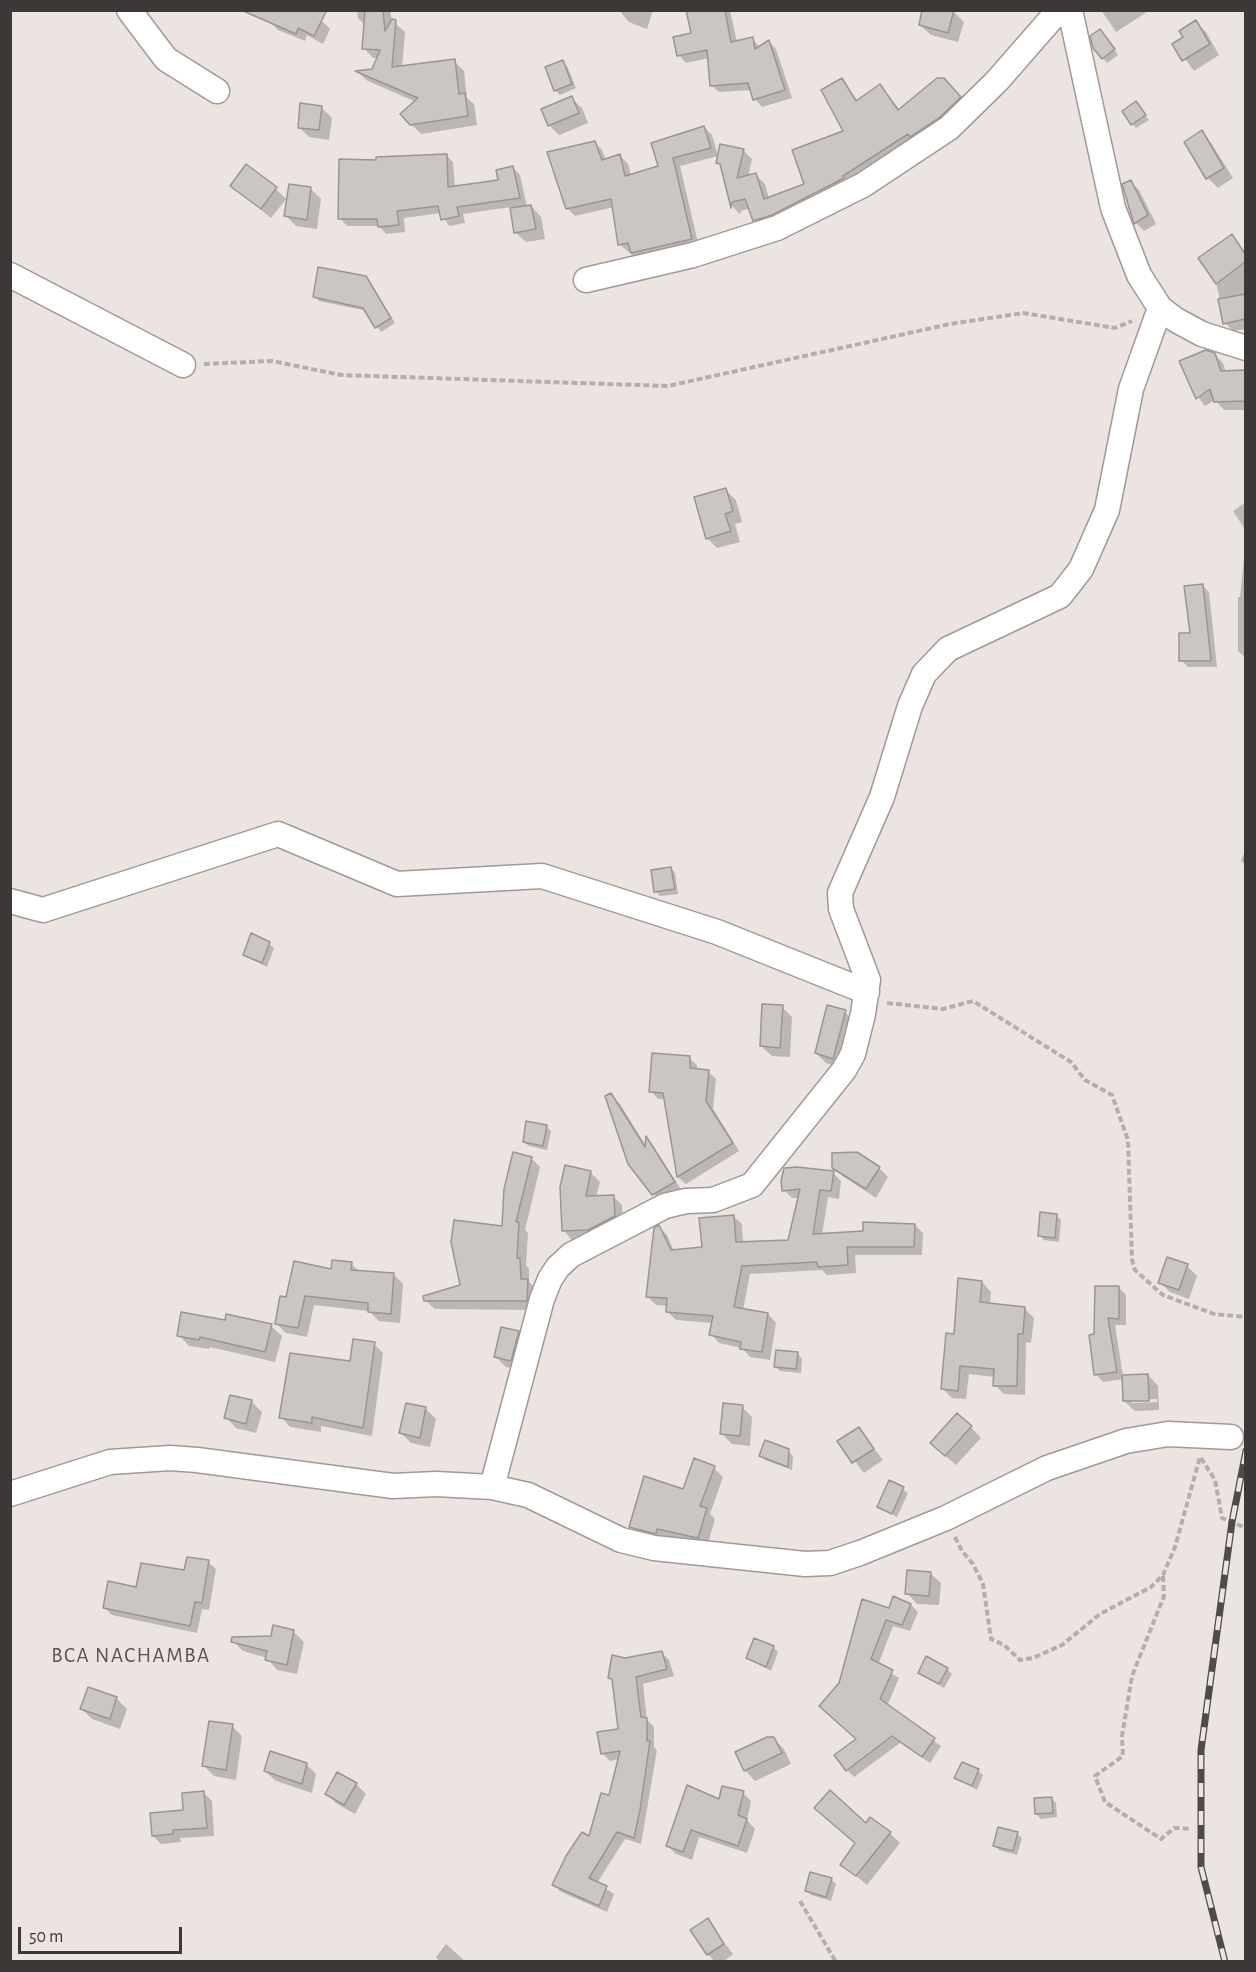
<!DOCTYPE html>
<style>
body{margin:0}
#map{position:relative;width:1256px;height:1972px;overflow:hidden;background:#ebe4e1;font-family:"Alegreya Sans",sans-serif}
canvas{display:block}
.frame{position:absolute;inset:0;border:12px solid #3b3837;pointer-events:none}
.scale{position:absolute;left:18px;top:1927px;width:164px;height:27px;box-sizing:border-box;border:3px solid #3b3837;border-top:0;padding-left:8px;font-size:18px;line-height:21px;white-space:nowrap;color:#3b3837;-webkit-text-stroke:4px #ebe4e1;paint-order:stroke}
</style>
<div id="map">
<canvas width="1256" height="1972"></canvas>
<div class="frame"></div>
<div class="scale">50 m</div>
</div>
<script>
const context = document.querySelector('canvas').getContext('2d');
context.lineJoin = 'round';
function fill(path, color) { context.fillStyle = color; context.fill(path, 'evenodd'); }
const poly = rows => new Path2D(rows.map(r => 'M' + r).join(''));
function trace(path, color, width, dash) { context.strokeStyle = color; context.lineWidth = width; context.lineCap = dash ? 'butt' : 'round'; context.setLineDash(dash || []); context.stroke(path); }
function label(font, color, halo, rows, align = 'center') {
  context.font = font + ' "Alegreya Sans",sans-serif'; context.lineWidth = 5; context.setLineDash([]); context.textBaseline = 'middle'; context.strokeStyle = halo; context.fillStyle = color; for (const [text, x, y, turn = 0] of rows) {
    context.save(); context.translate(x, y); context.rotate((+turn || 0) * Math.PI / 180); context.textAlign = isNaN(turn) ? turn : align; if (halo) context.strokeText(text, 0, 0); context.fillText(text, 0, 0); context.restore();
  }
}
fill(poly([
 [298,10,322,21,330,29,323,44,307,35,305,41,278,30,270,22],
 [357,10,390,10,392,21,405,32,402,67,454,61,464,71,467,98,474,104,477,125,421,134,411,124,416,102,366,80,358,72,373,70,378,58,373,58,364,48,365,25,358,18],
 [619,10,653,10,647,29,629,22],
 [687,10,730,10,737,42,752,38,760,48,769,42,776,49,792,98,762,107,755,99,752,90,719,92,711,85,709,58,686,63,679,55,692,34],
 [1101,10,1150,10,1116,32],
 [953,11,964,22,958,42,931,35,920,25],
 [1196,22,1206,32,1219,55,1194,71,1174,44,1185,38],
 [1104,35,1118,55,1107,63,1103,58],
 [562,62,567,66,576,88,560,95,555,90],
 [842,80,858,101,880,86,900,110,953,89,968,106,949,126,764,229,755,220,750,208,741,211,740,214,733,207,722,167,718,163,743,150,752,159,748,177,756,175,765,184,769,199,806,185,846,132],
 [819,190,820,192,766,219,764,217],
 [571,98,582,108,588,123,559,135,549,125],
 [1136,103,1149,120,1136,128,1132,124],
 [322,108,332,118,329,140,309,137,299,127],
 [704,127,712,135,718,156,680,166,699,247,640,261,620,245,614,207,575,216,567,208,594,142,602,150,606,160,620,156,628,164,631,176,660,167],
 [1201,132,1211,143,1233,178,1218,188,1208,178],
 [446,155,453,162,455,188,500,181,512,167,520,175,527,207,531,206,541,217,545,239,526,242,515,232,511,207,463,214,465,223,449,226,441,213,404,218,405,232,386,234,379,226,347,226,340,218,377,161],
 [1131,182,1139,190,1156,224,1144,231,1136,223],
 [232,186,276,189,286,199,271,218],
 [310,188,321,199,317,229,296,226,286,216],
 [1231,236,1246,253,1246,329,1233,331,1225,323,1216,282],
 [366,277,395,323,381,332,367,311,319,301,315,297],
 [1214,354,1223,363,1226,372,1246,372,1246,410,1224,410,1215,400,1205,406,1190,386,1181,361],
 [725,490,736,500,742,522,735,524,740,542,717,548,707,538],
 [1246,502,1246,531,1233,511],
 [1246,539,1246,658,1238,651,1238,597,1240,597],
 [1202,585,1209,592,1217,667,1188,667,1181,660,1191,634],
 [1246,848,1246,865,1241,861],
 [671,868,675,873,678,894,660,896,656,892,652,871],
 [269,944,274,948,267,967,244,955],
 [782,1007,792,1017,790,1057,772,1056,761,1046],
 [845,1012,855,1022,843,1068,826,1063,816,1053],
 [689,1058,697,1065,697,1070,708,1072,716,1079,713,1109,739,1151,686,1184,678,1177,665,1099,658,1099,651,1091],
 [611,1095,620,1104,646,1146,647,1139,654,1147,682,1191,662,1203,630,1164],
 [546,1126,551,1131,547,1150,529,1146,524,1142],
 [531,1158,540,1167,525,1230,528,1233,526,1265,529,1269,529,1282,537,1290,536,1310,435,1309,425,1300,462,1286,503,1228],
 [834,1168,879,1168,888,1177,876,1198,844,1177],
 [591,1173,600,1182,596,1197,613,1196,622,1205,623,1225,597,1239,572,1240,563,1230],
 [833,1173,841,1181,839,1199,828,1197,822,1235,915,1225,923,1233,922,1255,855,1255,856,1273,827,1275,822,1270,750,1274,743,1310,768,1314,776,1323,770,1360,750,1357,742,1348,719,1343,711,1334,713,1323,676,1320,667,1311,668,1306,656,1305,648,1297,659,1227,667,1235,674,1251,703,1248,733,1216,742,1224,743,1243,789,1242,799,1198,792,1198,784,1190],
 [1056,1215,1061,1220,1059,1242,1044,1240,1039,1235],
 [351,1264,360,1272,394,1275,403,1284,400,1323,379,1321,369,1311,314,1305,307,1337,286,1333,276,1323,287,1299,333,1271],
 [1187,1266,1197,1276,1189,1299,1170,1292,1160,1282],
 [982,1282,991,1292,990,1304,1024,1308,1034,1318,1031,1343,1026,1342,1025,1395,1004,1394,995,1385,995,1377,969,1374,966,1399,952,1398,943,1389,955,1336],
 [1119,1288,1126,1295,1126,1325,1115,1325,1123,1376,1148,1375,1158,1386,1159,1410,1135,1411,1124,1401,1124,1379,1103,1382,1096,1374,1096,1335],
 [1157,1399,1157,1402,1132,1403,1132,1400],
 [226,1321,271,1326,282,1336,275,1362,210,1347,209,1349,189,1346,179,1335],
 [518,1332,528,1343,521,1370,506,1367,496,1357],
 [374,1344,383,1353,372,1436,321,1426,321,1432,290,1427,281,1417],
 [798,1354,802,1359,801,1373,780,1371,776,1367],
 [231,1396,252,1402,262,1412,256,1433,236,1428,226,1417],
 [742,1407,752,1417,750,1446,732,1444,722,1434],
 [426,1409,436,1419,430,1447,411,1443,401,1433],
 [971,1427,981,1438,956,1465,942,1453],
 [859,1429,883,1460,864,1473,840,1442],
 [788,1451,793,1456,792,1470,765,1460,760,1455],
 [714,1468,723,1477,710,1514,715,1519,707,1547,666,1537,665,1542,640,1536,631,1527],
 [890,1482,908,1493,897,1517,878,1506],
 [208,1562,216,1569,209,1610,202,1609,197,1633,112,1615,105,1608,137,1588],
 [930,1573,941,1583,939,1605,917,1604,907,1593],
 [894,1598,911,1605,918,1612,910,1631,893,1626,878,1665,899,1678,887,1706,941,1746,930,1763,900,1743,854,1777,847,1770,858,1739,840,1683,890,1610],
 [274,1627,294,1632,304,1642,297,1674,277,1670,267,1658,243,1651,233,1641,272,1637],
 [773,1647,778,1652,771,1671,748,1658],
 [662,1653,669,1660,674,1676,643,1684,647,1720,654,1727,654,1747,657,1750,641,1844,625,1839,597,1883,614,1894,607,1912,561,1892,554,1885,590,1839,610,1797,619,1759,610,1761,602,1753,620,1730,614,1682,610,1678,625,1659],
 [947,1669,952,1674,944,1688,919,1672],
 [89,1689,117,1699,127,1709,120,1729,92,1719,82,1709],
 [232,1726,242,1736,236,1780,214,1776,204,1766],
 [773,1738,784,1749,791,1764,755,1781,745,1770],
 [306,1764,316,1774,312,1793,276,1781,265,1771],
 [978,1771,983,1775,977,1790,956,1778],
 [356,1784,366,1794,355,1814,337,1804,327,1794],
 [204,1793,212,1801,214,1836,180,1838,181,1842,161,1844,153,1836],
 [743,1793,751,1801,747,1820,755,1829,747,1853,699,1837,692,1860,676,1854,668,1846,720,1801],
 [1051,1798,1056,1803,1057,1817,1041,1819,1036,1814],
 [866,1825,890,1833,900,1843,867,1885,842,1864],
 [1017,1834,1022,1838,1017,1855,999,1850,994,1845],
 [831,1879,836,1884,831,1901,811,1895,806,1890],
 [707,1920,733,1954,723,1962,715,1962,708,1954,692,1931],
 [446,1944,466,1962,440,1962,436,1957]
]), '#0003');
const building = poly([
 [241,10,327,10,314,36,298,28,296,34,241,10],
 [365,10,383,10,385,31,392,19,396,20,392,67,455,59,459,94,465,93,468,116,410,125,400,114,418,98,355,71,372,69,380,50,362,49,365,10],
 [686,10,725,10,731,42,753,37,755,49,769,40,785,90,753,100,748,83,710,86,707,50,677,56,673,37,691,33,686,10],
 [922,10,954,10,948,33,919,25,922,10],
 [1196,20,1210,44,1182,61,1172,44,1183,37,1179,31,1196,20],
 [1100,29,1115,49,1102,59,1093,48,1090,36,1100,29],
 [563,60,572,84,554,91,545,67,563,60],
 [842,78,856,101,880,84,898,110,937,78,944,78,961,97,940,117,910,137,908,134,843,176,844,178,772,215,753,221,745,199,732,202,731,208,720,164,716,163,720,144,744,149,737,178,756,173,764,199,804,184,792,150,843,131,821,90,842,78],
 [572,96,579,113,548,126,541,109,572,96],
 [1136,101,1146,115,1131,125,1122,111,1136,101],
 [300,103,322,106,319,130,298,128,300,103],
 [704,126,711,148,673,158,692,239,631,253,628,243,618,245,611,199,566,209,547,152,595,141,602,160,620,154,625,176,658,166,651,143,704,126],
 [1202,130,1224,168,1206,179,1184,142,1202,130],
 [447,154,448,187,498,180,496,170,513,166,520,198,457,207,459,216,441,220,438,206,397,211,399,225,378,227,377,219,338,219,339,159,376,160,376,157,447,154],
 [246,164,277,187,261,209,230,186,246,164],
 [1131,180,1148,215,1134,224,1122,184,1131,180],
 [289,184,311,187,307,220,284,216,289,184],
 [531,205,536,229,514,233,510,208,531,205],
 [1232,234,1245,254,1245,262,1216,284,1198,258,1232,234],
 [318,267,366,276,391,318,375,328,363,308,313,297,318,267],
 [1245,294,1245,319,1223,324,1218,299,1245,294],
 [1206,350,1215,353,1221,371,1245,370,1245,401,1214,402,1210,389,1196,399,1179,361,1206,350],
 [726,488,733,511,725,514,731,531,706,539,694,497,726,488],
 [1203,584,1211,661,1179,661,1179,633,1190,633,1184,586,1203,584],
 [671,867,675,889,654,892,651,870,671,867],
 [251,933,270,942,262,963,243,955,251,933],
 [762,1004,783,1005,780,1048,760,1046,762,1004],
 [827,1005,846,1010,833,1059,815,1053,827,1005],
 [652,1053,690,1056,690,1068,709,1070,706,1101,733,1143,677,1177,663,1093,649,1092,652,1053],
 [611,1093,645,1147,646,1136,675,1182,652,1195,628,1164,605,1096,611,1093],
 [526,1121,547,1125,543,1146,523,1142,526,1121],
 [513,1152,532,1157,516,1222,519,1222,517,1258,520,1258,521,1279,528,1279,527,1301,424,1301,423,1296,460,1285,451,1242,454,1220,502,1226,504,1189,513,1152],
 [857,1152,880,1167,866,1189,832,1168,832,1153,857,1152],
 [565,1165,591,1171,586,1196,614,1195,615,1216,588,1230,562,1231,560,1187,565,1165],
 [797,1167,834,1171,831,1191,820,1190,813,1234,863,1231,863,1222,915,1224,914,1247,847,1247,848,1265,818,1267,817,1262,742,1266,734,1307,768,1313,762,1352,740,1349,741,1342,709,1335,713,1316,666,1312,667,1298,646,1297,654,1228,659,1225,671,1250,702,1247,699,1218,734,1215,736,1242,788,1240,800,1189,782,1191,781,1181,784,1168,797,1167],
 [1040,1212,1057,1214,1055,1238,1038,1236,1040,1212],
 [1167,1257,1188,1264,1179,1290,1158,1283,1167,1257],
 [332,1260,352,1262,351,1270,394,1273,391,1314,368,1312,368,1303,305,1296,298,1328,275,1324,280,1296,286,1297,294,1261,331,1269,332,1260],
 [958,1278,982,1281,980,1302,1025,1307,1023,1334,1018,1334,1017,1386,993,1386,994,1369,960,1366,958,1391,941,1389,946,1333,954,1334,958,1278],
 [1095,1286,1119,1286,1119,1319,1108,1318,1117,1372,1094,1375,1089,1335,1094,1334,1095,1286],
 [181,1312,225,1320,226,1314,272,1324,265,1352,200,1337,199,1340,177,1336,181,1312],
 [501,1327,519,1331,511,1361,494,1357,501,1327],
 [353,1339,375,1342,363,1428,312,1417,312,1423,279,1418,290,1353,350,1361,353,1339],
 [776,1350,798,1352,796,1369,774,1367,776,1350],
 [1148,1374,1149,1401,1123,1401,1122,1375,1148,1374],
 [230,1395,252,1400,246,1424,224,1418,230,1395],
 [406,1403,426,1407,420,1438,399,1433,406,1403],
 [723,1403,743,1405,740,1436,720,1434,723,1403],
 [957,1413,972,1426,945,1456,930,1443,957,1413],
 [859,1427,874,1449,852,1463,837,1441,859,1427],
 [765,1440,789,1449,788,1467,759,1456,765,1440],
 [694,1458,715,1466,700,1506,707,1508,698,1538,657,1529,656,1534,629,1527,644,1476,683,1489,694,1458],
 [889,1480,904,1487,892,1514,877,1507,889,1480],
 [187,1557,209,1560,202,1603,195,1602,190,1626,103,1608,108,1581,136,1587,141,1563,184,1570,187,1557],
 [907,1570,931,1572,929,1596,905,1594,907,1570],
 [893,1596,911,1604,902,1625,886,1620,871,1659,893,1670,880,1699,935,1738,922,1757,892,1736,846,1771,834,1755,856,1739,819,1706,839,1683,862,1599,889,1608,893,1596],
 [273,1625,294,1630,287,1665,265,1660,267,1651,231,1642,232,1637,271,1636,273,1625],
 [754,1638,774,1646,766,1667,746,1658,754,1638],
 [662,1651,667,1669,636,1677,641,1717,647,1718,647,1741,650,1741,640,1810,634,1838,617,1832,589,1878,607,1886,599,1906,552,1885,566,1856,582,1832,589,1836,601,1793,609,1795,620,1751,601,1754,597,1732,618,1729,612,1679,608,1678,612,1655,625,1658,662,1651],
 [926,1656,948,1668,939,1684,918,1673,926,1656],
 [88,1687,117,1697,110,1719,80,1709,88,1687],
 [209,1721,233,1724,226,1770,202,1766,209,1721],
 [767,1737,774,1737,782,1753,744,1771,735,1752,767,1737],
 [270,1751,307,1763,302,1784,264,1771,270,1751],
 [962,1762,979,1769,972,1786,954,1778,962,1762],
 [337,1772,357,1783,344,1805,325,1794,337,1772],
 [687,1785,719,1799,722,1786,744,1791,738,1815,747,1819,738,1846,691,1830,683,1852,666,1846,687,1785],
 [830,1790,866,1823,870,1817,891,1832,856,1876,840,1865,855,1843,814,1808,830,1790],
 [204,1791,207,1828,173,1830,173,1834,152,1836,150,1813,183,1810,182,1793,204,1791],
 [1052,1797,1053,1813,1035,1814,1034,1798,1052,1797],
 [998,1827,1018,1832,1013,1851,993,1846,998,1827],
 [810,1872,832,1878,826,1897,805,1891,810,1872],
 [708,1918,724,1944,707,1955,690,1930,708,1918]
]);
fill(building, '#ccc6c2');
trace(building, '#9a9591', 1.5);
const street = poly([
 [129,10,166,59,217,91],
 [10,275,183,365],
 [586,280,693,255,777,228,863,185,949,128,997,81,1059,10],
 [1160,308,1176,320,1202,334,1246,348],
 [10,901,43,910,278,834,397,884,542,876,717,932,867,992],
 [492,1487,542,1299,550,1279,558,1267,571,1255,665,1206,686,1201,713,1200,752,1185,844,1070,853,1054,863,1014,868,980,841,909,840,893,882,797,910,706,924,674,948,649,1060,596,1081,569,1107,510,1131,389,1160,308,1139,275,1113,208,1070,10],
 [10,1494,110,1462,170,1458,197,1460,393,1486,436,1484,492,1487,528,1495,621,1540,654,1548,805,1564,830,1563,860,1553,946,1518,1047,1468,1126,1441,1168,1434,1231,1437]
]);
trace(street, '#a09997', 27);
trace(poly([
 [204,364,272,361,341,375,668,386,950,324,1023,313,1115,328,1132,321],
 [887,1003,943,1009,973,1001,1071,1062,1085,1080,1112,1095,1128,1140,1132,1260,1135,1270,1163,1295,1214,1314,1246,1317],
 [1201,1458,1215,1480,1222,1518,1246,1528],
 [955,1537,962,1551,973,1564,983,1584,991,1639,1004,1645,1020,1660,1033,1658,1062,1645,1100,1614,1151,1587,1163,1575,1175,1547,1200,1457],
 [1163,1576,1164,1596,1132,1676,1122,1736,1123,1756,1095,1776,1105,1802,1161,1839,1174,1828,1191,1829],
 [800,1901,836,1962]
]), '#b4aeac', 4, [6, 3]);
trace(street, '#fff', 24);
const rail = poly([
 [1225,1962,1201,1867,1201,1750,1232,1522,1246,1451]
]);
trace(rail, '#4f4b4a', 7);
trace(rail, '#ebe4e1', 4.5, [14]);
context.letterSpacing = '1.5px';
label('21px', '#595351', '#ebe4e1', [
 ["BCA NACHAMBA",131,1656]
]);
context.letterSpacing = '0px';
</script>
